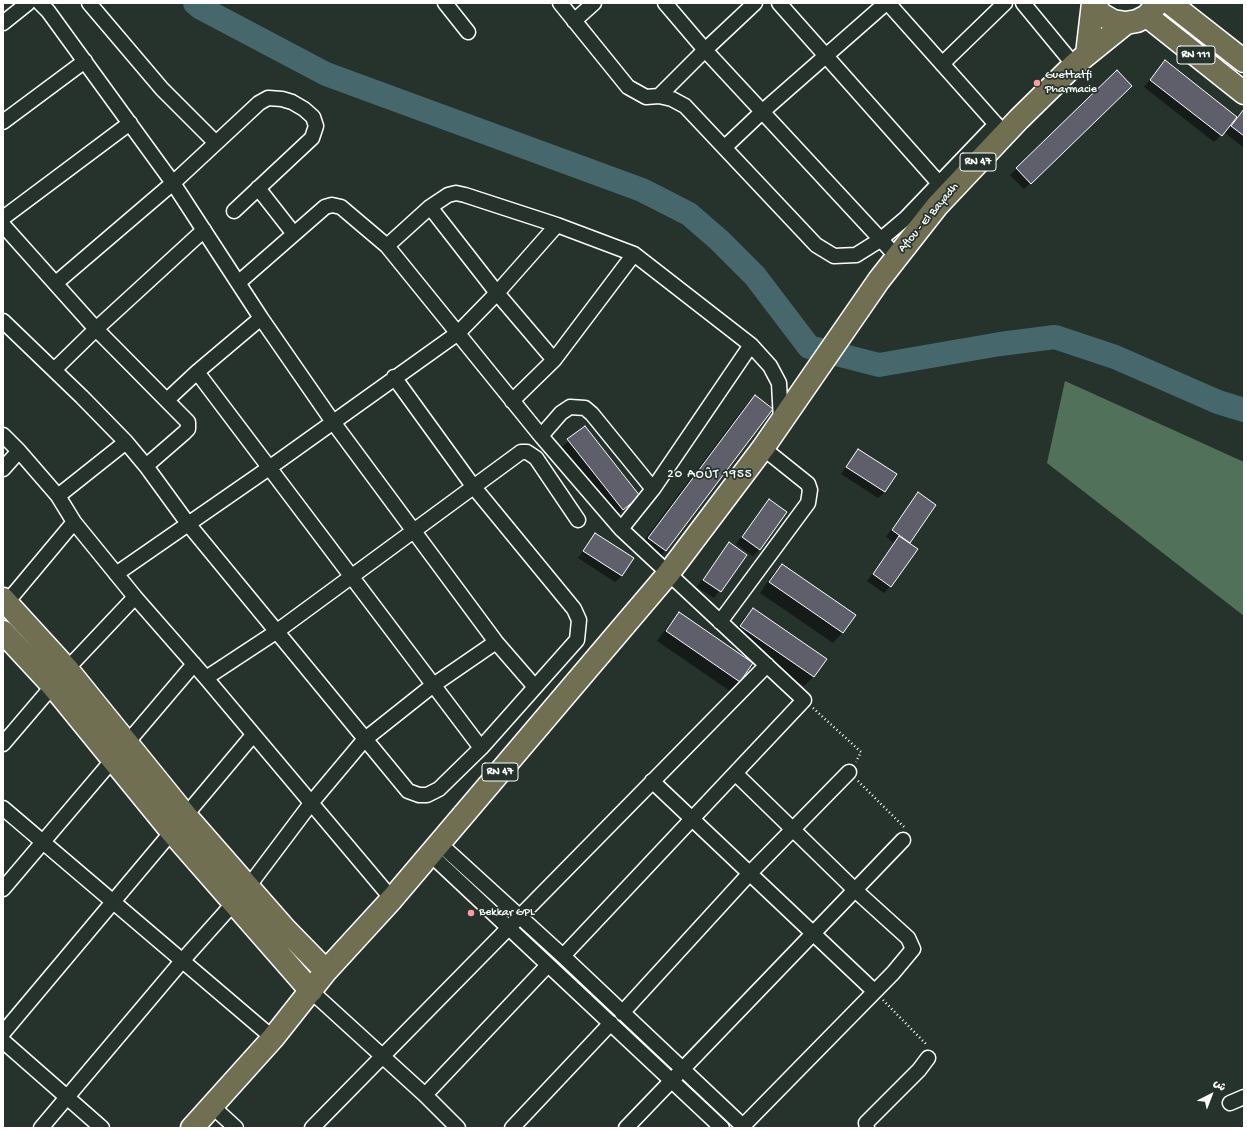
<!DOCTYPE html>
<meta charset="utf-8">
<style>
body{margin:0}
#map{position:relative;width:1247px;height:1131px;overflow:hidden;background:#26332d;font-family:"Gochi Hand","Playpen Sans Arabic",sans-serif}
canvas{display:block}
.frame{position:absolute;inset:0;border:4px solid #fff;pointer-events:none}
.north{position:absolute;left:1191px;top:1075px;width:40px;height:40px;-webkit-text-stroke:3px #26332d;paint-order:stroke;rotate:42deg;font-size:11px;font-weight:700;line-height:16px;text-align:center;color:#fff}
.north::after{content:'';display:block;margin:auto;width:14px;height:18px;background:#fff;clip-path:polygon(50% 0,100% 100%,50% 72%,0 100%)}
</style>
<div id="map">
<canvas width="1247" height="1131"></canvas>
<div class="frame"></div>
<div class="north">ش</div>
</div>
<script>
const context = document.querySelector('canvas').getContext('2d');
context.lineJoin = 'round';
function fill(path, color) { context.fillStyle = color; context.fill(path, 'evenodd'); }
const poly = rows => new Path2D(rows.map(r => 'M' + r).join(''));
function trace(path, color, width, dash) { context.strokeStyle = color; context.lineWidth = width; context.lineCap = dash ? 'butt' : 'round'; context.setLineDash(dash || []); context.stroke(path); }
function label(font, color, halo, rows, align = 'center') {
  context.font = font + ' "Gochi Hand",sans-serif'; context.lineWidth = 3.5; context.setLineDash([]); context.textBaseline = 'middle'; context.strokeStyle = halo; context.fillStyle = color; for (const [text, x, y, turn = 0] of rows) {
    context.save(); context.translate(x, y); context.rotate((+turn || 0) * Math.PI / 180); context.textAlign = isNaN(turn) ? turn : align; if (halo) context.strokeText(text, 0, 0); context.fillText(text, 0, 0); context.restore();
  }
}
fill(poly([
 [1065,381,1244,462,1244,616,1047,463]
]), '#52715a');
fill(poly([
 [1165,62,1236,118,1244,109,1244,148,1224,132,1214,142,1144,87],
 [1117,72,1130,86,1024,189,1010,175],
 [755,396,771,409,665,551,655,561,638,548,745,406],
 [585,427,639,496,612,519,558,450],
 [859,450,885,492,878,498,841,474],
 [918,493,935,505,908,544,890,586,884,593,867,581,894,543,886,537],
 [769,501,760,549,753,556,736,544],
 [595,534,622,576,615,582,578,558],
 [729,543,746,555,714,598,697,587],
 [782,565,854,615,842,633,833,643,760,593,772,575],
 [753,609,814,676,804,686,731,637,743,619],
 [679,614,739,681,730,691,657,641,669,624]
]), '#0007');
trace(poly([
 [195,3,201,8,326,74,642,190,689,214,719,240,755,276,809,347,879,365,1000,344,1055,337,1115,357,1218,402,1244,410]
]), '#46686c', 24);
const building = poly([
 [1165,60,1237,117,1222,136,1150,80,1165,60],
 [1117,70,1132,86,1031,184,1016,168,1117,70],
 [1244,109,1244,136,1231,126,1244,109],
 [755,395,773,409,666,551,648,538,755,395],
 [585,426,640,496,623,510,567,439,585,426],
 [858,449,897,474,885,492,846,467,858,449],
 [918,492,936,505,910,543,892,530,918,492],
 [769,499,787,512,760,550,742,537,769,499],
 [595,533,634,558,622,576,583,551,595,533],
 [899,536,918,549,891,587,873,574,899,536],
 [729,542,747,555,721,592,703,580,729,542],
 [782,564,856,615,843,633,769,582,782,564],
 [753,608,827,659,814,677,740,626,753,608],
 [679,612,753,663,740,682,666,631,679,612]
]);
fill(building, '#5f5f6b');
trace(building, '#fff', 1);
const street = poly([
 [40,3,48,11,173,183,261,318,333,422,496,642,535,687],
 [89,3,162,89,216,143],
 [445,3,468,32],
 [560,3,628,87,646,97,659,96,672,99,685,106,816,245,834,256,856,255,880,240,906,218,996,124],
 [665,3,705,50,897,257],
 [779,3,945,190],
 [888,3,1002,131],
 [1023,3,1074,65],
 [574,21,594,3],
 [3,23,28,3],
 [942,64,1005,3],
 [659,96,705,50,755,3],
 [3,122,85,61],
 [725,147,763,111,886,3],
 [258,188,294,234],
 [430,207,497,293,554,360,512,401],
 [3,218,130,123],
 [3,225,96,329,188,422,188,429,184,433,146,466],
 [387,246,430,207,448,195,456,193,465,195,557,225,634,254,751,345,770,366,779,383,781,421],
 [56,283,173,183,259,103,268,98,282,99,292,102,304,109,313,117,316,126,312,138,234,211],
 [238,283,325,207,332,205,341,207,387,246,541,436,621,529,804,700,563,956],
 [3,321,82,397,126,442,146,466,189,525,408,791,419,795,427,795,439,789,481,748,577,640,579,620,574,609,473,486,394,377],
 [554,360,634,254],
 [54,370,96,329,204,230],
 [197,372,481,748],
 [167,400,197,372,261,318],
 [3,435,19,451,58,496,74,522,135,597,206,678,392,899],
 [541,436,561,413,570,407,585,408,592,414,653,489],
 [3,469,19,451],
 [58,496,126,442],
 [621,529,653,489,751,345],
 [116,574,269,468,458,333,497,293,557,225],
 [3,607,74,522],
 [720,622,808,503,810,490,808,484,763,448],
 [206,678,276,632,521,452,527,452,536,458,578,520],
 [3,744,67,669,135,597],
 [736,774,855,890,908,938,913,949,893,973,741,1128],
 [652,781,874,991],
 [3,808,273,1038],
 [439,843,563,956,745,1128],
 [430,854,722,1128],
 [3,889,194,664],
 [311,991,425,1095,458,1128],
 [622,1013,750,873,849,772],
 [3,1033,253,735],
 [3,1041,102,1128],
 [425,1095,548,965],
 [1230,1103,1244,1097],
 [212,1106,236,1128],
 [41,1128,182,961,248,887,312,802,364,740,432,686,496,642],
 [312,1128,767,665],
 [512,1128,611,1023],
 [626,1128,903,840],
 [867,1128,866,1123,919,1070,928,1058]
]);
const primary = poly([
 [1093,3,1101,14,1113,21,1126,23,1137,21,1147,16,1158,3],
 [1087,54,1093,3],
 [3,599,67,669,186,816,285,929,326,971],
 [3,632,53,686,172,832,311,991],
 [192,1128,273,1038,326,971,392,899,668,574,763,448,879,280,937,206,1019,119,1074,65,1126,23]
]);
const highway = poly([
 [1170,3,1244,61],
 [1147,16,1244,93]
]);
trace(street, '#fff', 17);
trace(primary, '#fff', 25);
trace(highway, '#fff', 25);
trace(poly([
 [813,708,861,752,856,762],
 [858,781,904,827],
 [883,1000,927,1045]
]), '#fff', 2.5, [1, 3]);
trace(street, '#26332d', 14);
trace(primary, '#706f52', 22);
trace(highway, '#706f52', 22);
for (const [x, y, r, color] of [
 [1037,83,4,"#ff9aa2"],
 [471,913,4,"#ff9aa2"]
]) { const dot = new Path2D(); dot.arc(x, y, r, 0, 2 * Math.PI); context.fillStyle = color; context.fill(dot); trace(dot, '#26332d', 1.5); }
for (const [x, y, w] of [
 [1196,55,38],
 [978,162,36],
 [500,772,36]
]) { const box = new Path2D(); box.roundRect(x - w / 2, y - 9, w, 18, 3); context.fillStyle = '#26332d'; context.fill(box); trace(box, '#fff', 1); }
label('bold 11px', '#fff', null, [
 ["RN 111",1196,55],
 ["RN 47",978,162],
 ["RN 47",500,772]
]);
label('12px', '#fff', '#26332d', [
 ["Guettatfi",1045,76],
 ["Pharmacie",1045,90],
 ["Bekkar GPL",479,913]
], 'left');
label('12px', '#fff', '#26332d', [
 ["Aflou - El Bayadh",929,218,-50]
]);
context.letterSpacing = '1px';
label('13px', '#fff', '#26332d', [
 ["20 AOÛT 1955",710,475]
]);
context.letterSpacing = '0px';
</script>
